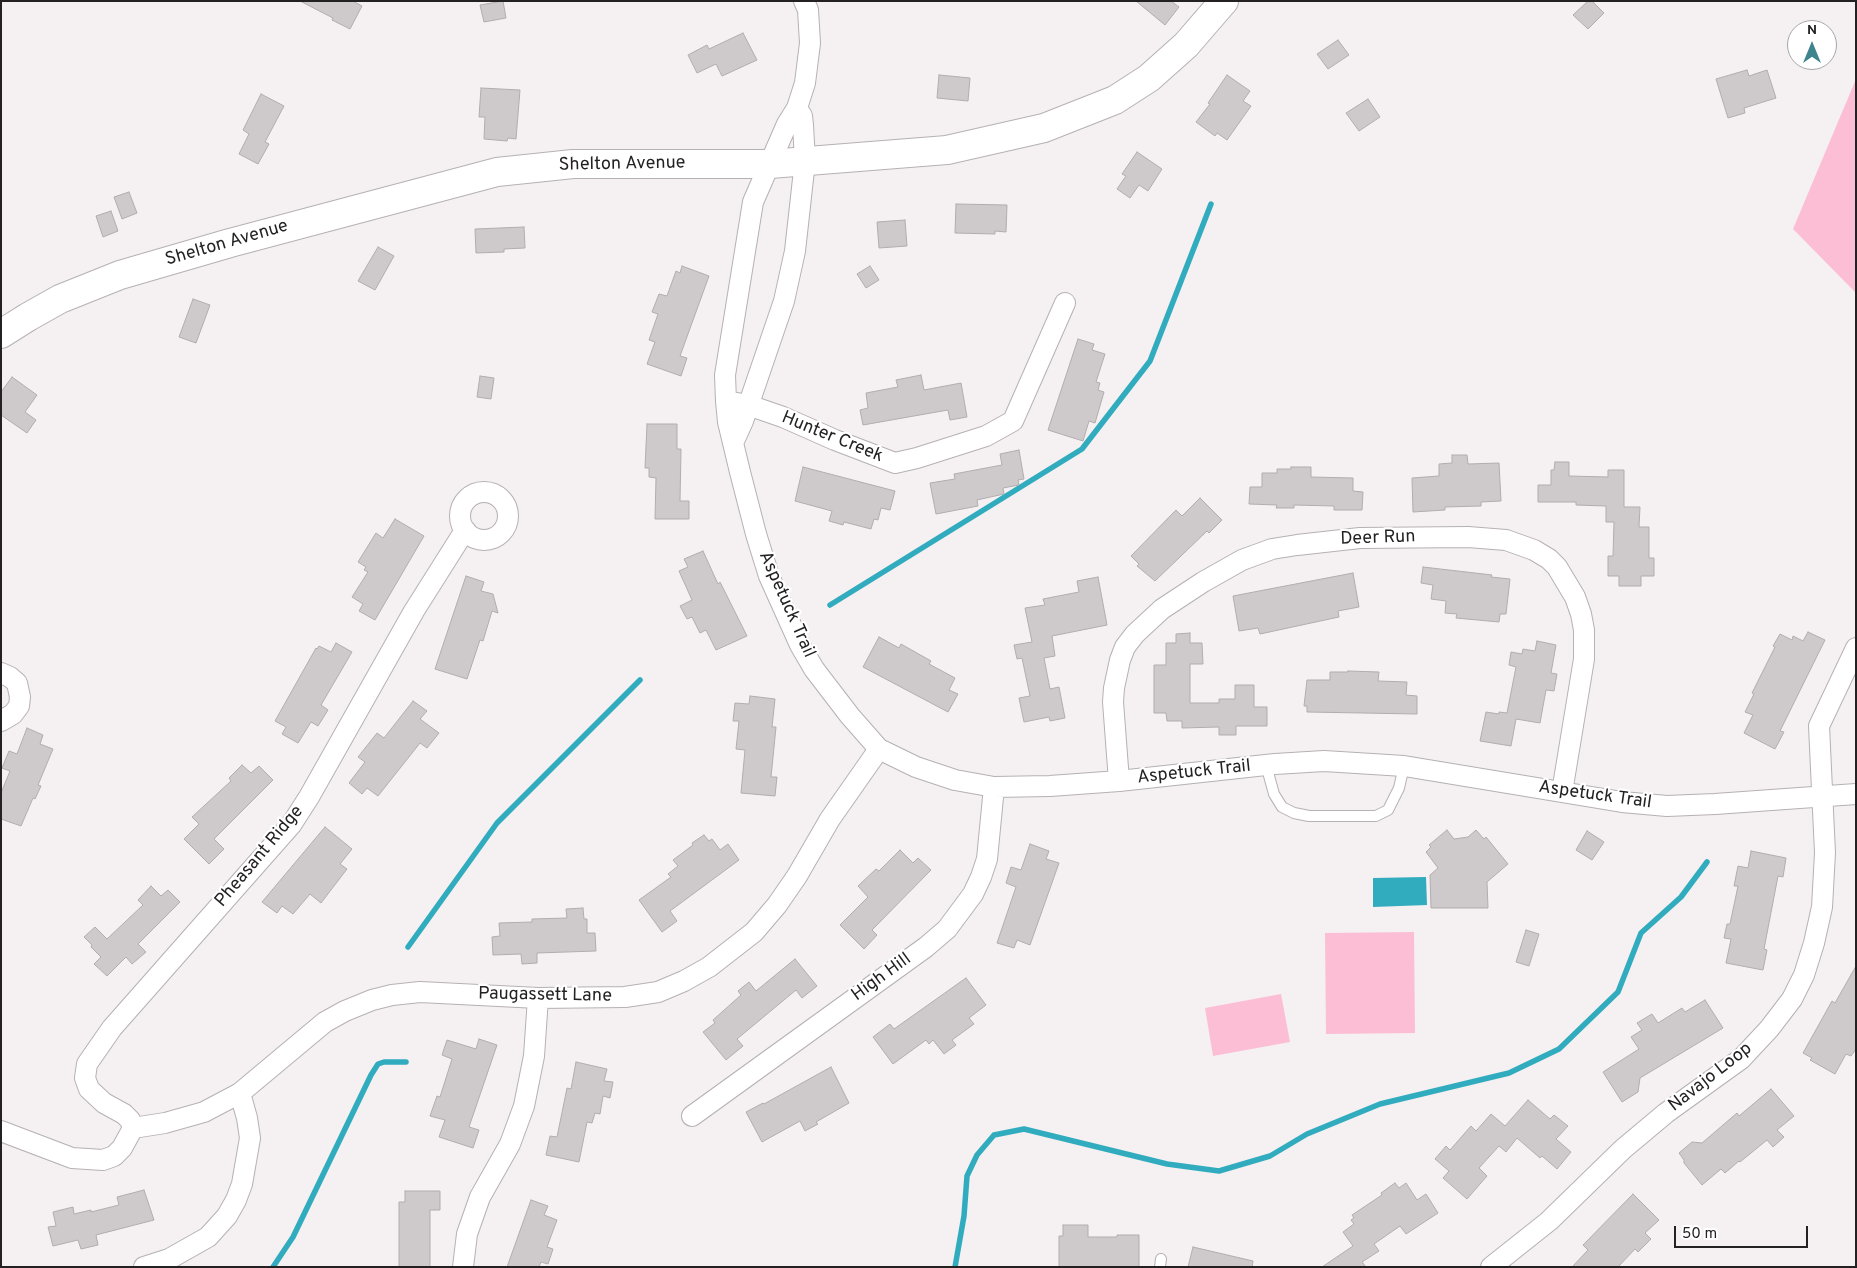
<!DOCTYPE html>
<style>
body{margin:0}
#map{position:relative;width:1857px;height:1268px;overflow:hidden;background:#f5f0f1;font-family:Overpass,sans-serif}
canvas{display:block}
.frame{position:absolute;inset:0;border:2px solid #232122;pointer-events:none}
.north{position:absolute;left:1787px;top:20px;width:50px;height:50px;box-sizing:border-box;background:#fff;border:1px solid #a7a6a7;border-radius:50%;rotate:0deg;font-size:14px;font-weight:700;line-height:20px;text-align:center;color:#232122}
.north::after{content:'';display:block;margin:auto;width:18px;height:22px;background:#3e848f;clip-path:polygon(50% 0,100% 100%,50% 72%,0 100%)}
.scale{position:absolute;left:1674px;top:1226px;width:134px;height:22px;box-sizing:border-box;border:2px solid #232122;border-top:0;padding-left:6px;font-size:15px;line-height:18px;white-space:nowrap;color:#232122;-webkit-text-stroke:4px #fff;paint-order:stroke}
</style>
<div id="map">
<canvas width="1857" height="1268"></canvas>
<div class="frame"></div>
<div class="north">N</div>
<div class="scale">50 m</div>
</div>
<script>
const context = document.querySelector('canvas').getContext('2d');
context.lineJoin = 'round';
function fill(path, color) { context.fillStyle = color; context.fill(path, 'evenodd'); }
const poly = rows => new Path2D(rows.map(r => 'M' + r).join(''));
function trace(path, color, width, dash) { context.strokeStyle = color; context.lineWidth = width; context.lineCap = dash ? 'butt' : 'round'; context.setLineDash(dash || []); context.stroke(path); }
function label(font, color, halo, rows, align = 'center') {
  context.font = font + ' Overpass,sans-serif'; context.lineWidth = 4.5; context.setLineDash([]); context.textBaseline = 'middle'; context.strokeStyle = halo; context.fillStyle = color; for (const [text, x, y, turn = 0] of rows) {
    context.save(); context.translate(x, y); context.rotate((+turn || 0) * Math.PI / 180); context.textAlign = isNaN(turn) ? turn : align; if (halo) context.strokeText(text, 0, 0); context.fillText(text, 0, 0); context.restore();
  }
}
fill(poly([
 [1856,79,1856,293,1793,229],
 [1414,932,1415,1033,1326,1034,1325,933],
 [1281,994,1290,1042,1213,1056,1205,1008]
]), '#fcbed5');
fill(poly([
 [1426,877,1427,905,1373,907,1373,878]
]), '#31acbe');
trace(poly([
 [830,605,1082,449,1150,361,1211,204],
 [408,947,497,823,640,680],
 [273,1267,293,1237,371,1075,378,1064,384,1062,406,1062],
 [955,1267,964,1216,967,1176,977,1155,994,1135,1024,1129,1167,1164,1219,1171,1270,1156,1307,1134,1380,1104,1509,1073,1559,1049,1618,992,1641,933,1681,897,1707,862]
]), '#31acbe', 5.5);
const building = poly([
 [300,1,353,1,362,6,350,29,332,20,333,18,300,1],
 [503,1,506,18,484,22,480,5,503,1],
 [1136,1,1171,1,1179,7,1165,25,1136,1],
 [1588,1,1592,1,1604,13,1588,29,1573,15,1588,1],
 [743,33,757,60,722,76,716,64,697,73,688,55,707,45,709,49,743,33],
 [1338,40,1349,55,1328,69,1317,54,1338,40],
 [1747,70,1749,76,1767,70,1776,98,1744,108,1745,113,1728,118,1716,79,1747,70],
 [939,75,970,78,968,101,937,98,939,75],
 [1227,75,1250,91,1243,101,1251,106,1227,140,1217,133,1215,136,1196,122,1210,104,1208,103,1227,75],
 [481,88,520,90,516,139,508,138,507,141,484,139,485,117,479,117,481,88],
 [261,94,284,106,265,142,269,144,258,164,239,154,249,134,243,130,261,94],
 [1368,99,1380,117,1359,131,1346,113,1368,99],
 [1137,152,1162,169,1148,191,1139,185,1130,198,1117,189,1126,176,1122,174,1137,152],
 [129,192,137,213,122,219,114,197,129,192],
 [956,204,1007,205,1006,232,995,231,995,234,955,233,956,204],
 [111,211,118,231,103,237,96,216,111,211],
 [905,220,907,246,879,248,877,222,905,220],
 [524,227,525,248,504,249,504,252,476,253,475,229,524,227],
 [378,247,394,256,375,290,358,281,378,247],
 [682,266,709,276,680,356,687,358,681,376,647,364,655,342,649,340,658,314,652,312,659,294,667,296,676,271,680,273,682,266],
 [870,266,879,280,866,288,857,274,870,266],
 [193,299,210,305,196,343,179,337,193,299],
 [1078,339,1094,344,1092,350,1105,354,1096,382,1100,383,1098,390,1104,392,1095,423,1089,421,1083,441,1048,430,1078,339],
 [921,375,924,390,961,383,967,417,950,420,948,410,863,425,860,410,868,408,866,393,898,387,896,380,921,375],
 [480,376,494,378,491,399,477,397,480,376],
 [12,377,37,395,25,412,36,420,27,433,1,415,1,392,12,377],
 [647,424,677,424,677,449,681,449,680,501,689,501,689,519,655,519,656,478,649,477,649,468,645,468,647,424],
 [1019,450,1024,479,1018,480,1019,485,1003,488,1004,494,977,500,978,506,936,514,930,483,955,479,954,474,1002,465,1000,454,1019,450],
 [1452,455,1467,455,1468,464,1499,463,1501,501,1481,502,1481,506,1445,507,1445,510,1413,512,1412,478,1439,476,1439,464,1452,463,1452,455],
 [1555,462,1569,462,1569,476,1608,477,1608,470,1624,470,1624,507,1640,507,1639,527,1649,527,1649,558,1654,558,1654,576,1641,576,1641,586,1619,586,1619,576,1608,576,1608,556,1613,556,1614,522,1606,522,1606,506,1576,505,1576,502,1538,502,1538,485,1551,485,1551,470,1554,470,1555,462],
 [803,467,895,491,890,510,881,508,878,520,874,519,871,529,844,522,843,525,829,521,832,511,795,501,803,467],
 [1291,467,1311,467,1311,477,1353,478,1353,491,1363,492,1362,510,1334,510,1334,506,1294,505,1294,508,1276,508,1277,505,1249,504,1250,487,1262,487,1262,473,1277,473,1277,469,1291,469,1291,467],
 [1200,498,1222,520,1209,533,1207,531,1155,581,1137,566,1139,564,1131,556,1176,510,1182,516,1200,498],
 [395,519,424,536,375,620,359,611,363,604,352,597,368,572,364,570,366,567,358,562,376,533,383,538,395,519],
 [703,551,718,584,720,582,747,636,716,650,706,630,700,633,692,617,687,619,680,606,692,600,679,571,688,567,684,559,703,551],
 [1423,567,1492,575,1491,577,1510,579,1506,614,1500,614,1499,622,1456,618,1457,614,1445,613,1446,601,1431,599,1433,585,1421,583,1423,567],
 [1353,573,1359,607,1338,611,1339,617,1260,634,1258,628,1239,631,1233,596,1353,573],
 [466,576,484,582,481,591,493,594,498,613,492,611,483,641,480,640,467,679,435,669,466,576],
 [1098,577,1107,625,1052,636,1055,656,1044,658,1050,689,1059,687,1065,718,1050,721,1049,717,1024,722,1019,698,1030,696,1022,658,1017,659,1014,645,1032,642,1025,608,1045,605,1043,599,1079,592,1077,581,1098,577],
 [1808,632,1825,640,1780,731,1784,732,1775,749,1744,733,1753,715,1745,712,1754,694,1752,693,1775,647,1773,646,1780,634,1792,640,1793,636,1803,641,1808,632],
 [1190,633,1190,643,1202,643,1203,664,1190,664,1190,703,1219,703,1219,699,1235,699,1235,685,1254,685,1254,707,1267,707,1267,726,1236,726,1236,735,1219,735,1219,727,1182,728,1182,721,1167,721,1166,713,1154,713,1154,665,1166,665,1166,643,1176,643,1176,634,1190,633],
 [879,637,899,648,901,644,931,661,929,664,955,678,949,690,958,694,948,712,863,667,879,637],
 [1537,641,1556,645,1551,673,1557,674,1554,691,1546,690,1540,723,1516,719,1511,746,1480,741,1486,712,1499,714,1499,712,1507,713,1516,667,1509,665,1511,652,1522,654,1523,649,1535,651,1537,641],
 [336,643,352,652,321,705,328,710,318,726,311,722,298,743,282,734,286,727,275,721,316,648,317,649,319,646,331,652,336,643],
 [1348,671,1379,672,1378,681,1407,682,1406,695,1417,696,1417,714,1307,712,1307,706,1304,706,1307,680,1330,680,1330,672,1348,672,1348,671],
 [750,696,775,699,772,727,776,727,771,777,777,777,775,796,741,793,745,750,736,749,739,721,733,721,735,703,749,704,750,696],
 [413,701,427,711,420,719,439,733,427,748,420,743,378,796,367,788,362,794,349,783,365,762,358,757,377,733,384,738,413,701],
 [27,728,43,735,40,744,53,749,38,785,41,786,35,799,33,798,21,826,1,819,1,793,10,771,2,768,9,751,17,754,27,728],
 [242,765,251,773,259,766,273,780,214,839,224,849,209,864,184,839,199,824,192,817,231,781,229,778,242,765],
 [325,827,352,849,340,864,347,869,321,903,310,894,293,914,282,906,277,913,262,902,325,827],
 [1447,830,1454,839,1468,837,1476,830,1484,839,1486,837,1508,864,1487,882,1488,908,1431,908,1430,875,1438,868,1426,852,1431,847,1429,845,1447,830],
 [1587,831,1604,842,1592,860,1576,850,1587,831],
 [704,835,709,841,712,839,720,850,728,844,739,860,670,911,677,921,662,932,639,900,671,877,668,874,678,866,673,860,693,845,692,843,704,835],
 [1030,844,1049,851,1046,859,1059,863,1030,945,1017,940,1014,948,997,943,1016,887,1006,883,1011,867,1021,870,1030,844],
 [900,850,913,863,918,858,931,870,872,930,877,935,864,949,840,925,868,897,858,886,876,869,879,871,900,850],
 [1751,851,1786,858,1783,877,1778,876,1764,949,1767,950,1763,970,1726,963,1731,939,1724,938,1727,924,1730,924,1738,886,1734,886,1738,866,1748,868,1751,851],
 [151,886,161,896,168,890,180,902,138,944,146,952,132,964,126,957,107,976,94,964,101,957,91,947,92,945,84,937,95,927,107,939,143,905,138,900,151,886],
 [583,908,584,919,587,919,587,933,595,933,596,951,537,953,537,963,522,964,521,954,493,955,492,937,500,936,499,923,532,922,532,919,567,918,566,909,583,908],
 [1526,930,1539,934,1529,966,1516,962,1526,930],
 [795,959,817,986,802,998,796,990,737,1039,743,1046,726,1060,703,1032,715,1023,713,1020,741,995,738,991,749,982,756,991,795,959],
 [1856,966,1856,1049,1851,1056,1846,1054,1835,1074,1810,1060,1812,1058,1803,1053,1832,1001,1835,1003,1856,966],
 [966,978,986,1005,969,1018,974,1024,952,1040,956,1045,944,1054,933,1040,929,1044,926,1040,893,1064,873,1037,890,1024,894,1029,966,978],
 [1705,1000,1723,1028,1640,1078,1638,1092,1622,1102,1603,1072,1639,1049,1631,1037,1642,1030,1637,1023,1652,1014,1658,1023,1682,1008,1685,1012,1705,1000],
 [479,1039,497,1045,469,1127,479,1130,473,1148,439,1137,445,1120,430,1116,437,1096,440,1097,452,1059,442,1055,447,1040,476,1049,479,1039],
 [576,1062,607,1069,604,1081,613,1082,610,1098,603,1096,600,1114,595,1113,592,1123,587,1122,579,1162,546,1155,550,1136,557,1137,567,1088,571,1089,576,1062],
 [831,1067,849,1103,816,1122,818,1124,805,1131,800,1121,762,1142,746,1112,763,1103,764,1104,831,1067],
 [1771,1089,1794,1116,1777,1130,1784,1137,1773,1147,1767,1140,1740,1162,1739,1161,1725,1173,1721,1169,1702,1185,1684,1163,1684,1160,1679,1153,1692,1142,1702,1143,1737,1113,1739,1116,1771,1089],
 [1528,1100,1550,1119,1554,1115,1568,1126,1556,1139,1571,1152,1557,1169,1542,1156,1540,1158,1517,1138,1506,1152,1499,1146,1479,1168,1487,1176,1467,1199,1443,1178,1449,1171,1435,1159,1446,1146,1450,1150,1471,1126,1476,1131,1491,1114,1505,1126,1528,1100],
 [1395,1183,1399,1188,1406,1183,1417,1200,1426,1194,1438,1213,1406,1234,1400,1226,1374,1244,1379,1251,1362,1262,1366,1267,1322,1267,1353,1246,1343,1232,1354,1224,1351,1220,1354,1218,1352,1215,1382,1195,1381,1193,1395,1183],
 [144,1190,154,1220,96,1235,98,1245,81,1249,78,1240,53,1246,48,1227,56,1226,53,1212,73,1207,74,1214,91,1210,91,1212,119,1205,117,1197,144,1190],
 [405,1191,440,1191,440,1210,430,1210,430,1267,399,1267,399,1202,405,1202,405,1191],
 [1633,1194,1659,1220,1645,1233,1651,1239,1638,1252,1635,1249,1618,1267,1572,1267,1588,1250,1583,1245,1633,1194],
 [531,1200,548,1206,544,1215,557,1220,547,1247,553,1249,548,1264,541,1262,539,1267,507,1267,531,1200],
 [1063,1225,1088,1225,1088,1237,1117,1237,1117,1235,1139,1235,1139,1267,1059,1267,1059,1236,1063,1236,1063,1225],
 [1193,1247,1253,1261,1252,1267,1188,1267,1193,1247]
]);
fill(building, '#cec9cb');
trace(building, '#b1adae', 1);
const lane = poly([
 [1266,765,1274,794,1282,807,1294,813,1309,816,1376,816,1388,810,1399,788,1404,766],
 [1160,1267,1161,1259]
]);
const street = poly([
 [804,1,808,10,810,43,805,83,797,108,787,124,753,202,725,375,726,401,728,422,740,472,756,534,769,576,800,645,814,669,850,716,879,749,916,767,955,780,994,787,1050,786,1119,781,1275,764,1324,761,1404,766,1622,802,1667,806,1715,804,1856,794],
 [726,401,748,405,783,417,835,440,895,463,917,458,986,436,1013,421,1065,303],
 [733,443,743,421,784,301,795,251,805,161,803,125,802,116,797,108],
 '460 516a24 24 0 1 1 48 0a24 24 0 1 1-48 0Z',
 [1,673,10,677,17,683,20,697,19,706,13,714,1,721],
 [1119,781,1113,702,1114,688,1120,660,1125,647,1135,634,1162,609,1203,582,1242,560,1272,549,1297,545,1360,538,1468,537,1506,540,1534,550,1549,559,1557,567,1575,597,1581,614,1584,630,1584,659,1562,792],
 [692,1116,926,947,947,929,973,894,981,877,987,859,994,787],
 [133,1128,165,1123,204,1112,240,1093,325,1022,345,1011,372,1000,392,995,420,992,538,998,625,997,658,992,684,981,709,967,754,932,777,905,797,876,830,819,879,749],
 [133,1128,130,1120,124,1114,104,1103,89,1089,85,1078,87,1064,112,1028,291,825,309,797,414,611,462,535,466,531],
 [1,1131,72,1158,103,1160,114,1156,122,1148,133,1128],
 [144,1267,169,1259,208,1237,227,1216,236,1200,242,1184,250,1138,247,1118,240,1093],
 [463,1267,467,1234,480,1197,510,1144,524,1106,534,1056,538,998],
 [1491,1267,1549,1221,1623,1149,1666,1113,1741,1059,1769,1029,1792,999,1804,975,1814,943,1822,907,1825,853,1819,726,1856,648]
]);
const secondary = poly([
 [1,334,28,317,60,299,120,275,230,243,497,172,573,164,770,164,947,150,1044,128,1115,100,1149,78,1186,45,1224,1]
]);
trace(lane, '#b6b1b3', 12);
trace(street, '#b6b1b3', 22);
trace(secondary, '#b6b1b3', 30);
trace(lane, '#fff', 10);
trace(street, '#fff', 20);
trace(secondary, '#fff', 28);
label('18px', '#232122', '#fff', [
 ["Shelton Avenue",622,165,-1],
 ["Shelton Avenue",227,244,-16],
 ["Hunter Creek",832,438,22],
 ["Deer Run",1378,539,-2],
 ["Aspetuck Trail",786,605,66],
 ["Aspetuck Trail",1194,773,-6],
 ["Aspetuck Trail",1595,796,8],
 ["Pheasant Ridge",260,857,-50],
 ["High Hill",882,978,-36],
 ["Paugassett Lane",545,996,1],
 ["Navajo Loop",1711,1078,-38]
]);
</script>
